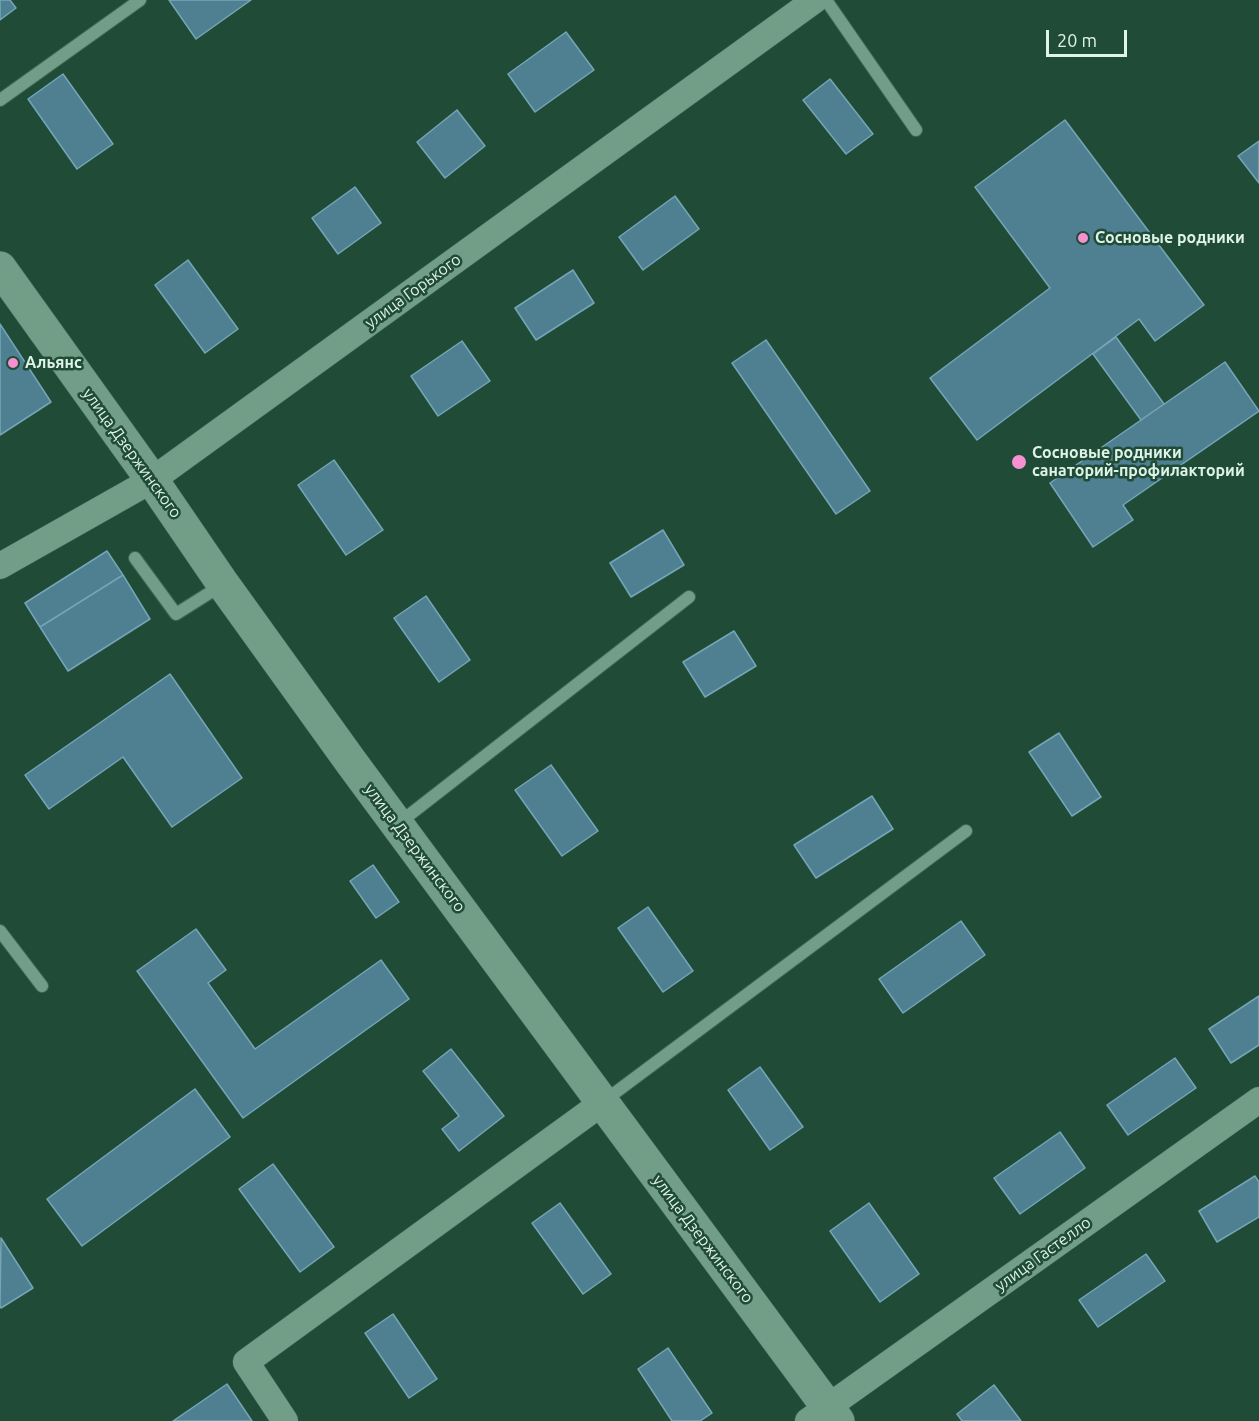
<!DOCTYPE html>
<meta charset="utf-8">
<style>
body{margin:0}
#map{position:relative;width:1259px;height:1421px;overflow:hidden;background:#204b37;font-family:Ubuntu,sans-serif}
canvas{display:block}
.scale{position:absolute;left:1046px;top:30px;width:81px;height:27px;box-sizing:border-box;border:3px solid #def4e8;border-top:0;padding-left:8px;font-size:18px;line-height:21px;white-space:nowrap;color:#def4e8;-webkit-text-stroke:4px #204b37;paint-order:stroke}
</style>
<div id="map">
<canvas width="1259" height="1421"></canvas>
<div class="scale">20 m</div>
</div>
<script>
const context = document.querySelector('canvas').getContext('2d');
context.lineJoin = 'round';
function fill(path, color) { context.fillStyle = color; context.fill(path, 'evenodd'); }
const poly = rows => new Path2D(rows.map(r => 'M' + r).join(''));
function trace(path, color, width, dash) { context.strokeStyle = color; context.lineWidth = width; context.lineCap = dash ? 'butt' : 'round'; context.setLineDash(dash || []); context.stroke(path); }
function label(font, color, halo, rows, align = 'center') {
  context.font = font + ' Ubuntu,sans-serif'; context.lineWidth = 5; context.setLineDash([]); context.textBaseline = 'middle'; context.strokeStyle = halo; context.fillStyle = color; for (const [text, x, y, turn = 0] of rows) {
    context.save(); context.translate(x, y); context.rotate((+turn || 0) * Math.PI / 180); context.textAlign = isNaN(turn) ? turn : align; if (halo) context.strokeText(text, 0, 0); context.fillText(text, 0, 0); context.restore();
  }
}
const building = poly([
 [0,0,10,0,16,8,0,20,0,0],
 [169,0,251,0,196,39,169,0],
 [566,32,594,70,535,112,508,74,566,32],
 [63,74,113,144,77,169,28,99,63,74],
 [830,79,873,134,846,154,803,100,830,79],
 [457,110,485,146,445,178,417,142,457,110],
 [1065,120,1204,305,1155,341,1139,319,977,440,930,378,1050,288,975,187,1065,120],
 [1259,141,1259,183,1238,156,1259,141],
 [355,187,381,223,338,254,312,218,355,187],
 [675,196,699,229,643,270,619,237,675,196],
 [188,260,238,329,205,353,155,285,188,260],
 [573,270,594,303,536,340,515,308,573,270],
 [0,324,51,402,0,435,0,324],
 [1116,337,1164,404,1141,420,1093,354,1116,337],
 [766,340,870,491,836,514,732,363,766,340],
 [462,341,490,381,438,416,411,376,462,341],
 [1225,362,1259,411,1123,505,1133,520,1093,547,1050,483,1225,362],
 [334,460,383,530,346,555,298,485,334,460],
 [663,530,684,565,631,597,610,563,663,530],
 [107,551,123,575,40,627,25,603,107,551],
 [123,575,150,619,68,671,40,627,123,575],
 [426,596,470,660,439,682,394,618,426,596],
 [734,631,756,666,705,697,683,662,734,631],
 [170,674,242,778,172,827,123,757,49,809,25,775,170,674],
 [1059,733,1101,797,1072,816,1029,752,1059,733],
 [551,765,598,831,562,856,515,790,551,765],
 [872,796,893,829,816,878,794,845,872,796],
 [373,865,399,902,376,918,350,881,373,865],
 [648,907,693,971,663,992,618,928,648,907],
 [961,921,985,955,903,1013,879,979,961,921],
 [196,929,226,970,208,983,255,1049,381,960,409,999,243,1118,137,971,196,929],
 [1259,996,1259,1045,1231,1063,1209,1029,1259,996],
 [451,1049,504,1116,459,1151,442,1129,459,1116,423,1071,451,1049],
 [1175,1058,1196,1088,1128,1135,1107,1105,1175,1058],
 [760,1067,803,1127,770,1150,728,1090,760,1067],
 [195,1089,230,1137,82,1246,47,1199,195,1089],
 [1060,1132,1085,1168,1020,1214,994,1178,1060,1132],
 [273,1164,334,1247,300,1272,239,1189,273,1164],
 [1255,1176,1259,1182,1259,1217,1217,1242,1199,1211,1255,1176],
 [560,1203,611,1274,583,1294,532,1223,560,1203],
 [869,1203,919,1274,880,1302,830,1231,869,1203],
 [1,1238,33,1288,1,1308,0,1306,1,1238],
 [1146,1254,1165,1281,1098,1327,1079,1300,1146,1254],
 [393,1314,437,1379,409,1398,365,1333,393,1314],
 [668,1348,712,1413,700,1421,672,1421,638,1369,668,1348],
 [227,1384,252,1421,173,1421,227,1384],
 [994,1385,1021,1421,962,1421,957,1414,994,1385]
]);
fill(building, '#4f8091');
trace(building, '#74a6b7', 1.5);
const lane = poly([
 [826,0,916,130],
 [0,100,140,0],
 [135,558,176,614,222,585],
 [399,823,689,597],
 [0,931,42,986],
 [604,1101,966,831]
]);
const street = poly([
 [0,566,152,480,815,0],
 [285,1421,246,1362,602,1103],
 [808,1421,1259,1100]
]);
const secondary = poly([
 [0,268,152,480,223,584,351,762,838,1421]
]);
trace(lane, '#406757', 14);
trace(street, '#406757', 27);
trace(secondary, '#406757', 34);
trace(lane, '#729e87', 12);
trace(street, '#729e87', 26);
trace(secondary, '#729e87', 33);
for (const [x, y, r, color] of [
 [1083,238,6,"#f590d1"],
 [13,363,6,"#f590d1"],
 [1019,462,8,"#f590d1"]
]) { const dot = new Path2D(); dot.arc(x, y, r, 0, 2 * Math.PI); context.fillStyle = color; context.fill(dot); trace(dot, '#204b37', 2); }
label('bold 16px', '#def4e8', '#204b37', [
 ["Сосновые родники",1095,238],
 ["Альянс",25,363],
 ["Сосновые родники",1032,453],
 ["санаторий-профилакторий",1032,471]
], 'left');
label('16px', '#def4e8', '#204b37', [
 ["улица Горького",413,291,-36],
 ["улица Дзержинского",132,453,54],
 ["улица Дзержинского",415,848,53],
 ["улица Дзержинского",703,1239,53],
 ["улица Гастелло",1043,1254,-36]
]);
</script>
